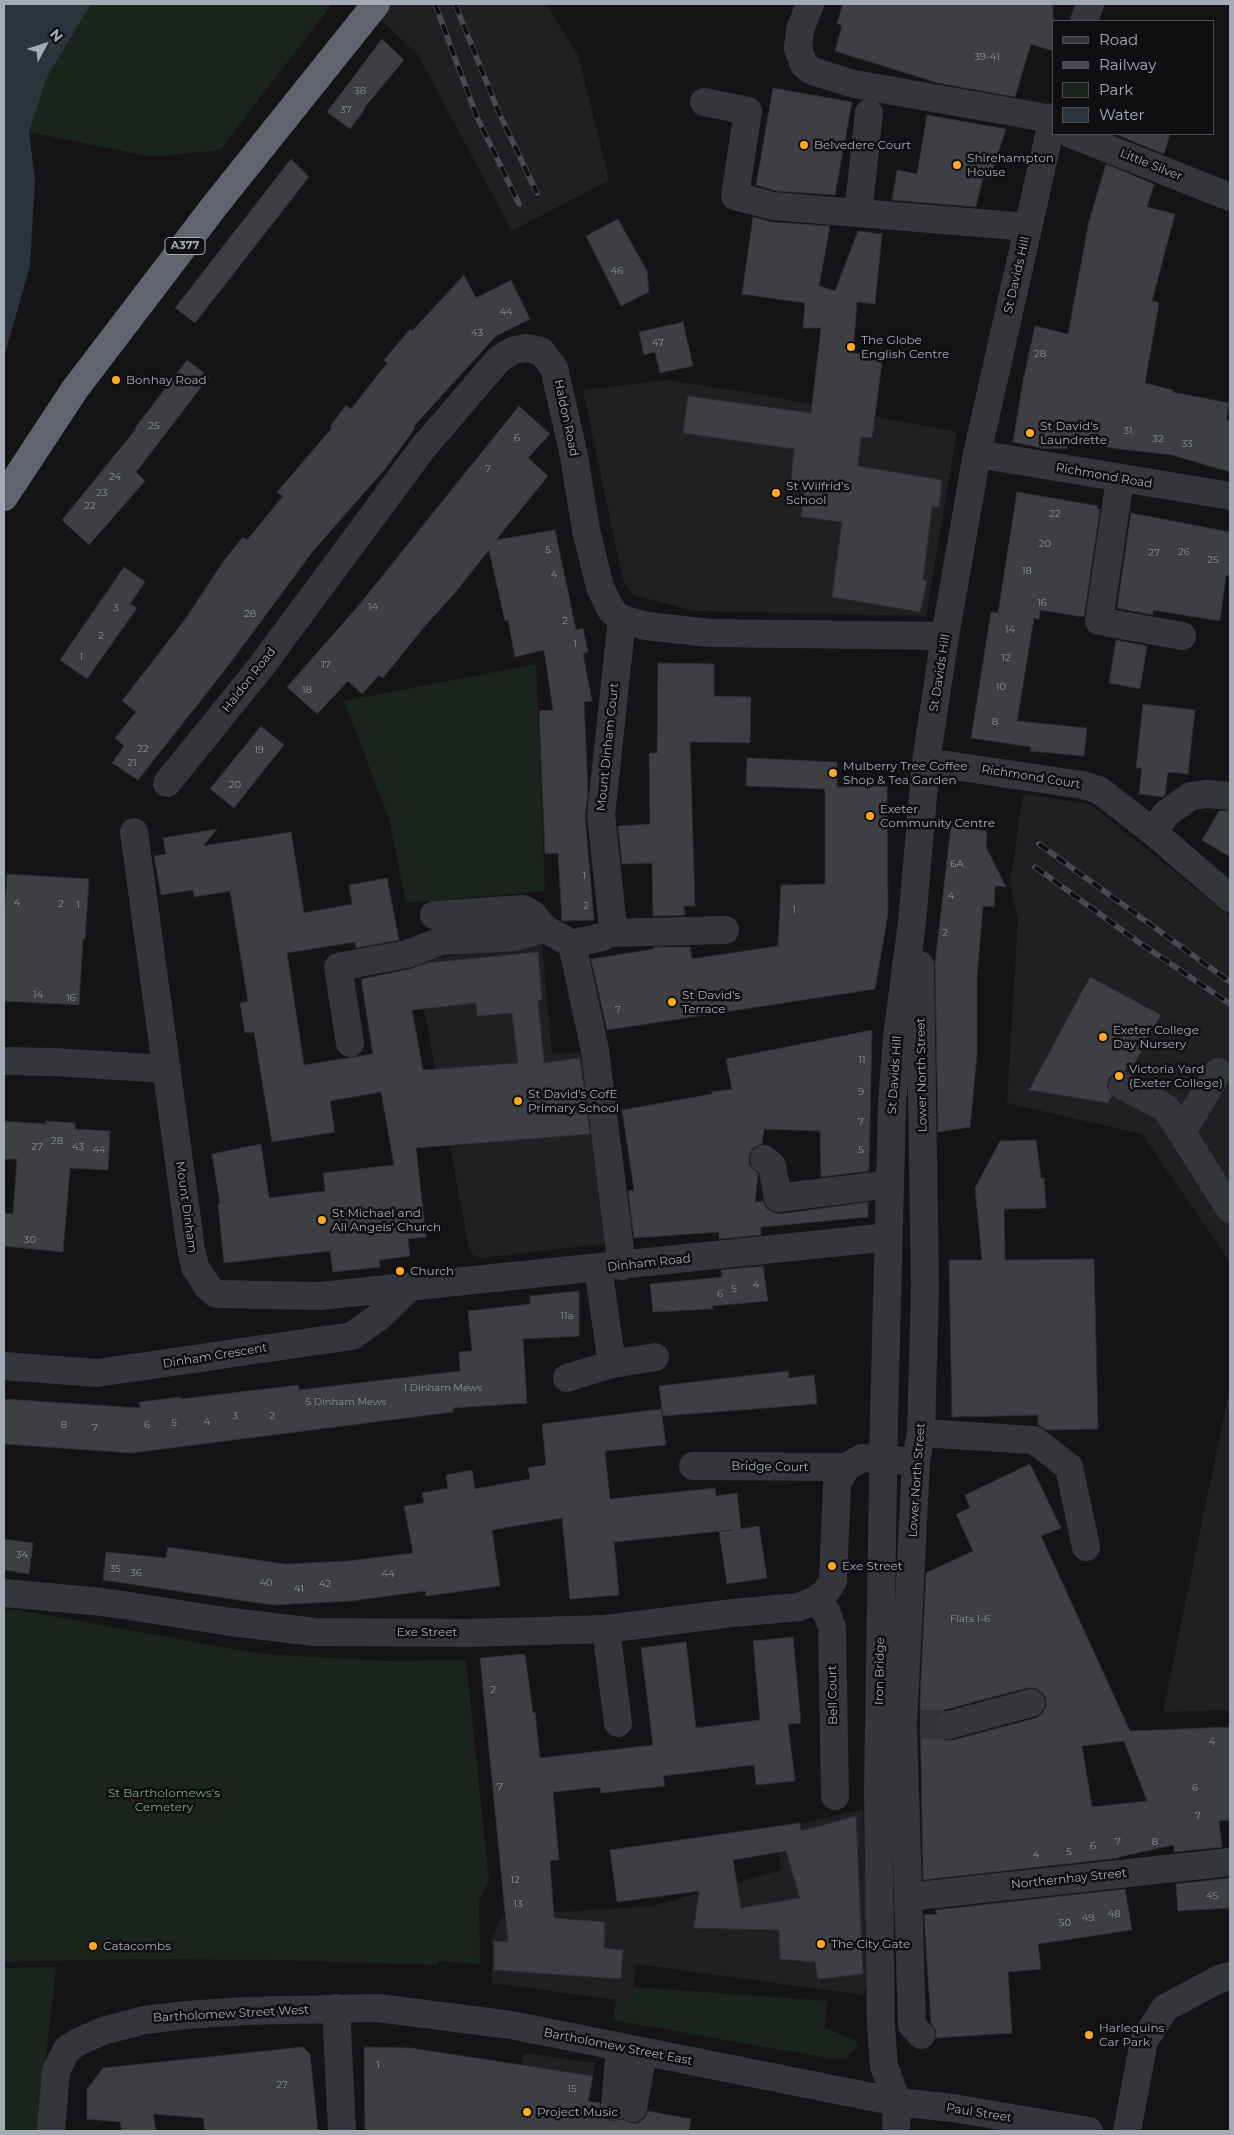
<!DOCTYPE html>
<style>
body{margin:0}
#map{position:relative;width:1234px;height:2135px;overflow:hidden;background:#141416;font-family:Montserrat,sans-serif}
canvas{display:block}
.frame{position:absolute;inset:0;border:5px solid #a4abb7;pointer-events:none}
.legend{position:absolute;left:1052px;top:20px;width:162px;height:115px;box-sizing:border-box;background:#0f0f11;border:1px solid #4b4d53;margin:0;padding:6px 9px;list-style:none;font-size:15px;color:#a4abb7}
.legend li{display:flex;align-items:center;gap:10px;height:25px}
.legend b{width:25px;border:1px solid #4b4d53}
.north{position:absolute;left:20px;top:20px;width:50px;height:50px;-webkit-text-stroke:4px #0f0f11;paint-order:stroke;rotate:50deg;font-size:14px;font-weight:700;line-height:20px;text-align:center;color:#a4abb7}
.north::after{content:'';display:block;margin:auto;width:18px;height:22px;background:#a4abb7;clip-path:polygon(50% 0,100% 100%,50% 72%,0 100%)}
</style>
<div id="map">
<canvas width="1234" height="2135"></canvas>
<div class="frame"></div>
<ul class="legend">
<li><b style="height:6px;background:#34363b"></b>Road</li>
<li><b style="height:6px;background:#474a50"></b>Railway</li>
<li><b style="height:14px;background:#1b241c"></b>Park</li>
<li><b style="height:14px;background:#29343b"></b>Water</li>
</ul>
<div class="north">N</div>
</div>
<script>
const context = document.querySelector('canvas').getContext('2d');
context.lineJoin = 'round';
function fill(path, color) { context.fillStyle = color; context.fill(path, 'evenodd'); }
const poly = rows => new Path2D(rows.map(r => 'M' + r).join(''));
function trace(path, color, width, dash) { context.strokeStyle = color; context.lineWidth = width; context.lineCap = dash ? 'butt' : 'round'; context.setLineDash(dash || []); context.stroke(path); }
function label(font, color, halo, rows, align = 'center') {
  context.font = font + ' Montserrat,sans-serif'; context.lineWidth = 5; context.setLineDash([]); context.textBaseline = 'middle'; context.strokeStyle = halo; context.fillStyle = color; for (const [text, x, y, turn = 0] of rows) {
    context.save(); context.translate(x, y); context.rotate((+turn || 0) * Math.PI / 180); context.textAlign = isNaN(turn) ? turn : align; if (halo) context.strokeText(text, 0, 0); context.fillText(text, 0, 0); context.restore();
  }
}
fill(poly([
 [364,4,546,4,578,55,609,180,512,231,418,55],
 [665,380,752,393,957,432,926,616,694,611,634,595,623,581,583,390],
 [1023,794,1090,804,1230,916,1230,1262,1142,1134,1007,1103,1018,919,1010,885],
 [542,944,552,1054,588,1052,612,1243,480,1258,473,1255,469,1248,415,961],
 [1230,1386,1230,1710,1163,1712],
 [863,1809,868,1980,863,1995,636,1964,632,2002,492,1983,492,1938,502,1916,653,1906,781,1870,775,1830],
 [524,2053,595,2063,584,2131,512,2131]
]), '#202023');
fill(poly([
 [91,4,332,4,220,150,152,157,29,132,47,77],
 [536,664,545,891,406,903,389,819,344,701],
 [4,1609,24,1611,261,1654,388,1661,466,1660,489,1881,479,1900,480,1964,438,1961,437,1965,278,1960,130,1959,4,1962],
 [56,1967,38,2131,4,2131,4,1968],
 [634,1987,827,2001,825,2028,855,2040,858,2046,846,2058,833,2059,613,2020,616,1999,632,2001]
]), '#1b241c');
fill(poly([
 [4,4,91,4,47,77,29,132,35,180,30,266,4,357]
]), '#29343b');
const building = poly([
 [843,4,1053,4,1053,51,1031,44,1015,97,938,83,835,51,842,26,837,23,843,4],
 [382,39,404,60,364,108,365,109,350,129,327,112,382,39],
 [773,88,852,102,835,195,776,191,756,185,773,88],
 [927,115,1006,129,990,179,983,177,976,207,892,200,897,170,917,174,927,115],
 [1115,134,1170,134,1164,154,1115,134],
 [291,159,309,177,195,323,175,308,291,159],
 [1106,164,1154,184,1147,207,1175,214,1152,301,1159,303,1145,383,1173,390,1172,392,1229,403,1226,420,1230,421,1230,472,1172,455,1119,449,1069,440,1067,449,1042,448,1013,442,1023,381,1035,326,1068,334,1089,221,1106,164],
 [753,217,772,222,830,226,819,286,835,291,858,231,882,234,875,304,857,302,853,353,883,355,872,438,861,437,858,466,942,480,939,507,932,506,923,580,927,581,920,612,832,597,842,522,801,517,805,482,791,481,794,449,683,433,688,396,811,413,821,328,803,328,805,303,742,294,753,217],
 [618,219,647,271,649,292,621,306,586,236,618,219],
 [464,275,476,298,511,280,530,319,496,336,414,426,415,428,385,469,313,551,228,666,138,780,112,763,124,746,115,738,136,712,122,701,186,618,225,559,243,537,247,540,283,496,277,492,332,428,330,427,346,405,351,409,387,363,384,360,410,329,412,331,464,275],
 [683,322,693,366,660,373,655,352,644,355,639,332,683,322],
 [187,360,209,377,136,472,145,481,89,545,62,520,136,429,135,428,187,360],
 [519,406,550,434,528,458,548,476,496,540,555,530,576,630,583,628,588,652,583,654,592,701,584,702,588,794,585,816,594,920,562,921,558,853,545,854,539,711,553,710,544,650,515,657,508,620,505,621,489,550,454,594,424,627,383,678,379,675,362,694,348,681,317,714,287,687,359,605,519,406],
 [1017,492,1098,506,1097,509,1100,509,1084,617,1040,610,1039,620,1034,618,1017,721,1087,728,1084,756,1030,751,1031,747,971,738,991,612,998,613,1017,492],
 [1131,513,1230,532,1230,576,1226,575,1220,621,1153,610,1153,615,1117,608,1131,513],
 [124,567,145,582,130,604,137,608,87,679,60,660,124,567],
 [1116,640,1147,646,1140,689,1109,683,1116,640],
 [658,663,714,664,714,696,751,697,750,743,690,742,695,906,684,906,685,915,653,916,652,863,622,864,618,826,650,824,649,753,657,753,658,663],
 [1143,704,1195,710,1188,774,1168,772,1165,795,1163,797,1139,794,1142,768,1136,768,1143,704],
 [261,726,284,745,234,808,210,789,261,726],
 [747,758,837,762,837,787,887,786,888,914,875,989,607,1030,591,959,654,949,654,947,690,947,692,959,778,946,781,885,825,884,825,789,746,786,747,758],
 [1219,811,1230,811,1230,857,1202,840,1219,811],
 [951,826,987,831,986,847,1006,887,995,886,994,907,983,906,977,976,977,1055,970,1127,938,1132,935,963,951,826],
 [217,829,203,846,291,832,304,913,352,904,349,885,387,878,399,940,356,948,355,942,287,953,304,1065,373,1054,361,979,410,969,427,963,538,952,542,1000,538,1001,544,1063,580,1058,590,1134,416,1148,426,1237,408,1239,410,1256,379,1260,380,1267,333,1272,330,1251,224,1263,218,1204,220,1204,212,1154,261,1144,269,1198,325,1191,323,1173,394,1165,381,1092,330,1101,335,1132,272,1142,254,1032,245,1033,240,1003,248,1001,230,891,194,897,193,890,161,895,154,856,166,854,163,838,217,829],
 [476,1003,477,1016,512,1013,518,1063,423,1070,412,1010,476,1003],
 [7,874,89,879,85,939,83,939,79,1005,4,1001,4,925,7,874],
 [1090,977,1161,1015,1132,1068,1127,1066,1125,1071,1115,1073,1109,1078,1107,1087,1112,1096,1108,1103,1029,1090,1090,977],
 [872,1030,869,1171,821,1177,820,1131,764,1129,762,1144,753,1148,749,1156,749,1164,758,1174,755,1202,763,1201,766,1208,772,1212,780,1214,868,1202,868,1217,761,1227,761,1235,719,1239,719,1232,634,1238,628,1191,634,1190,622,1110,712,1094,712,1092,732,1089,726,1059,872,1030],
 [4,1121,46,1124,46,1121,75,1123,75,1129,110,1131,108,1170,70,1168,63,1252,4,1246,4,1213,13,1214,17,1159,4,1159,4,1121],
 [1036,1140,1041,1178,1044,1178,1046,1208,1004,1209,1005,1260,1094,1259,1098,1429,1047,1430,1038,1425,1038,1415,952,1417,949,1260,982,1260,975,1188,1000,1141,1036,1140],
 [763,1266,768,1301,712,1306,713,1309,653,1312,650,1284,722,1277,721,1270,763,1266],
 [579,1291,579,1336,523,1339,527,1403,453,1408,453,1412,131,1453,4,1444,4,1399,140,1408,139,1402,181,1397,181,1399,298,1385,299,1390,460,1371,459,1352,472,1351,468,1311,530,1304,530,1296,579,1291],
 [788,1371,789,1378,814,1375,817,1404,663,1416,659,1386,788,1371],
 [661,1409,666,1445,605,1451,610,1499,715,1488,716,1496,737,1493,741,1529,759,1526,767,1578,727,1584,719,1532,732,1530,614,1542,619,1595,570,1599,562,1518,492,1530,500,1586,426,1596,425,1591,351,1601,272,1605,103,1580,106,1552,166,1558,168,1547,285,1564,348,1561,413,1553,404,1506,424,1503,422,1493,448,1488,446,1475,472,1470,475,1489,530,1479,528,1468,546,1465,542,1424,661,1409],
 [1030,1464,1061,1528,1041,1536,1130,1731,1230,1727,1230,1820,1219,1821,1222,1847,1174,1852,1174,1845,1119,1857,1119,1858,923,1880,920,1700,926,1573,973,1551,956,1514,970,1508,965,1495,1030,1464],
 [1027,1688,1035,1688,1042,1692,1046,1698,1046,1707,1042,1714,1036,1718,953,1740,945,1740,938,1736,934,1730,934,1721,938,1714,944,1710,1027,1688],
 [1124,1741,1147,1801,1092,1807,1082,1746,1124,1741],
 [4,1539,33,1543,29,1574,4,1570,4,1539],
 [793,1637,801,1723,788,1724,795,1781,756,1785,754,1765,663,1776,665,1786,601,1793,600,1787,553,1792,559,1860,550,1861,554,1918,605,1922,604,1948,623,1950,621,1979,494,1970,494,1941,508,1942,480,1658,525,1654,533,1713,535,1712,540,1758,653,1745,641,1648,686,1642,696,1728,760,1720,753,1641,793,1637],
 [856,1816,863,1974,818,1979,815,1962,780,1959,779,1930,694,1928,699,1891,617,1902,610,1850,800,1823,801,1831,856,1816],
 [786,1851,800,1898,741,1908,733,1860,786,1851],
 [1230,1878,1230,1908,1178,1911,1176,1884,1230,1878],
 [1125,1889,1132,1930,1038,1944,1041,1969,1008,1972,1012,2033,936,2038,936,2031,931,2023,924,1915,937,1914,935,1910,1125,1889],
 [303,2047,310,2054,318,2131,205,2131,203,2118,153,2114,156,2131,122,2131,120,2122,87,2119,87,2089,103,2068,303,2047],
 [364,2047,411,2048,593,2076,588,2101,600,2103,601,2112,606,2119,613,2121,623,2119,630,2123,638,2123,645,2118,648,2111,691,2119,689,2131,365,2131,364,2047]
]);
fill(building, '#3e3f43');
trace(building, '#2d2e32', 1);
trace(poly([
 [920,1724,949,1725]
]), '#313236', 28, [28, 14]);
trace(poly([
 [810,4,800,30,798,48,804,65,812,71,854,84,1052,119],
 [1084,21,1090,4],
 [704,102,748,111,735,196,773,206,1028,227],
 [1071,134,1230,197],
 [858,213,869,113],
 [977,454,1230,496],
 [1120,479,1099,621,1182,636],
 [926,762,1083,785,1099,790,1152,831,1167,813,1191,796,1207,794,1230,796],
 [167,783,260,668,422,449,499,359,514,350,526,348,541,351,554,368,574,456,586,530,600,587,611,610,622,619,646,626,710,633,945,636],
 [1152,831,1230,898],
 [134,832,191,1249,195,1267,208,1287,216,1294,320,1296,889,1237],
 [434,915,523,909,532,914,545,929,572,944,602,937,609,933,613,927,601,815,622,619],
 [609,933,725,930],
 [572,944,595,1050,622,1266],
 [920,965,925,1288,921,1433,916,1461,903,1724,912,2025,921,2035],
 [350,1043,338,967,407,954,441,941,515,937,545,929],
 [4,1061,53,1062,167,1069],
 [1123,1086,1166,1108,1230,1209],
 [1182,1132,1218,1072],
 [764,1159,772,1166,778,1198,890,1184],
 [598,1268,612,1364],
 [4,1366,97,1373,352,1336,380,1316,409,1288],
 [567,1378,612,1364,655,1357],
 [884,1418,892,1105,897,1037,912,922,926,762,945,636,977,454,1053,117],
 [921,1433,1034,1440,1069,1467,1086,1547],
 [693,1466,846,1467],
 [4,1593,103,1602,231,1622,315,1632,468,1633,606,1629,733,1613,799,1607,815,1600,825,1593,833,1581,837,1485,846,1467,862,1458,907,1461],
 [815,1600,827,1613,832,1628,835,1796],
 [606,1629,618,1723],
 [949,1725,1031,1703],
 [878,1790,881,2027,884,2066,897,2102,896,2131],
 [908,1897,1230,1862],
 [336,2008,342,2131],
 [615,2106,620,2048],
 [633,2108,643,2053],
 [51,2131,56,2071,67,2049,80,2041,103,2031,144,2020,187,2015,245,2011,378,2008,511,2025,897,2102,953,2108,1089,2131],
 [1127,2131,1144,2041,1165,2008,1219,1979,1230,1976]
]), '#34363b', 28);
trace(poly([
 [4,497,75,389,216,204,376,4]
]), '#60646d', 28);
const rail = poly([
 [435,4,477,117,519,204],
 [455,4,499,113,537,193],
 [1039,844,1230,982],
 [1035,867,1137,941,1230,1004]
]);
trace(rail, '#474a50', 5.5);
trace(rail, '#0f0f11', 4, [11]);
trace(poly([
 [878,1790,884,1418]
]), '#34363b', 28);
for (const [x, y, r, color] of [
 [804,145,5,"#ffab22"],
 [957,165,5,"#ffab22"],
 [851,347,5,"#ffab22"],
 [116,380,5,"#ffab22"],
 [1030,433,5,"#ffab22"],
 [776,493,5,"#ffab22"],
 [833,773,5,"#ffab22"],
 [870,816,5,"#ffab22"],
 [672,1002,5,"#ffab22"],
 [1103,1037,5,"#ffab22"],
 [1119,1076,5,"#ffab22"],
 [518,1101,5,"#ffab22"],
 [322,1220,5,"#ffab22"],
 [400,1271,5,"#ffab22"],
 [832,1566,5,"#ffab22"],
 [821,1944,5,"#ffab22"],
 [93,1946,5,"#ffab22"],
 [1089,2035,5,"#ffab22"],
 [527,2112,5,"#ffab22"]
]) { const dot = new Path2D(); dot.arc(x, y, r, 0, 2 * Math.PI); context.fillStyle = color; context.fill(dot); trace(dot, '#0f0f11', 2); }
label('10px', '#8a909a', null, [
 ["39-41",987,57],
 ["38",360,91],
 ["37",346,110],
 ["46",617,271],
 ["44",506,312],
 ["43",477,333],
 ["47",658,343],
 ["28",1040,354],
 ["25",154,426],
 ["31",1128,431],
 ["6",517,438],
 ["32",1158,439],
 ["33",1187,444],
 ["7",488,469],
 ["24",115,477],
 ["23",102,493],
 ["22",90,506],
 ["22",1055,514],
 ["20",1045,544],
 ["5",548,550],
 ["26",1184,552],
 ["27",1154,553],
 ["25",1213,560],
 ["18",1027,571],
 ["4",554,575],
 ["16",1042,603],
 ["14",373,607],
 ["3",116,608],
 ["28",250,614],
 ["2",565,621],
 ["14",1010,630],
 ["2",101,636],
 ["1",575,644],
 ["1",81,657],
 ["12",1006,658],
 ["17",326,665],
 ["10",1001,687],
 ["18",307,690],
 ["8",995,722],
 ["22",143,749],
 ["19",259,750],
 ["21",132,763],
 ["20",235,785],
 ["6A",957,864],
 ["1",584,876],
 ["4",951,896],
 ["4",17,903],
 ["2",61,904],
 ["1",78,905],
 ["2",586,906],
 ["1",794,910],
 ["2",945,933],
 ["14",38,995],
 ["16",71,998],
 ["7",618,1010],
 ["11",862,1060],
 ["9",861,1092],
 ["7",861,1122],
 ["28",57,1141],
 ["27",37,1147],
 ["43",78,1147],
 ["44",99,1150],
 ["5",861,1150],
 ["30",30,1240],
 ["4",756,1285],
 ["5",734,1289],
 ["6",720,1294],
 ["11a",567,1316],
 ["1 Dinham Mews",443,1388],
 ["5 Dinham Mews",346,1402],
 ["3",235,1416],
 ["2",272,1416],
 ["4",207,1422],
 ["5",174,1423],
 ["8",64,1425],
 ["6",147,1425],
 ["7",95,1428],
 ["34",22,1555],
 ["35",115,1569],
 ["36",136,1573],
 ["44",388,1574],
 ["40",266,1583],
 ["42",325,1584],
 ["41",299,1589],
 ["Flats 1-6",970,1619],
 ["2",493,1690],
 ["4",1212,1742],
 ["7",500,1787],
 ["6",1195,1788],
 ["7",1198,1816],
 ["7",1118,1842],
 ["8",1155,1842],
 ["6",1093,1846],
 ["5",1069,1852],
 ["4",1036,1855],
 ["12",515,1880],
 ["45",1212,1896],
 ["13",518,1904],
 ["48",1114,1914],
 ["49",1088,1918],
 ["50",1065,1923],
 ["1",378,2065],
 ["27",282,2085],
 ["15",572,2089]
]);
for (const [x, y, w] of [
 [185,246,40]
]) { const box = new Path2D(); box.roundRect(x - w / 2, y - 8.5, w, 17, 4); context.fillStyle = '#0f0f11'; context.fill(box); trace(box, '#a4abb7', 1); }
label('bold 11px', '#a4abb7', null, [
 ["A377",185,246]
]);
label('12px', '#a4abb7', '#0f0f11', [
 ["Belvedere Court",814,145],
 ["Shirehampton",967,158],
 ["House",967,172],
 ["The Globe",861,340],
 ["English Centre",861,354],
 ["Bonhay Road",126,380],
 ["St David's",1040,426],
 ["Laundrette",1040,440],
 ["St Wilfrid's",786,486],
 ["School",786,500],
 ["Mulberry Tree Coffee",843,766],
 ["Shop & Tea Garden",843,780],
 ["Exeter",880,809],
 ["Community Centre",880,823],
 ["St David's",682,995],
 ["Terrace",682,1009],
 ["Exeter College",1113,1030],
 ["Day Nursery",1113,1044],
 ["Victoria Yard",1129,1069],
 ["(Exeter College)",1129,1083],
 ["St David's CofE",528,1094],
 ["Primary School",528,1108],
 ["St Michael and",332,1213],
 ["All Angels' Church",332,1227],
 ["Church",410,1271],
 ["Exe Street",842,1566],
 ["The City Gate",831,1944],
 ["Catacombs",103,1946],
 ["Harlequins",1099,2028],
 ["Car Park",1099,2042],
 ["Project Music",537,2112]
], 'left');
label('12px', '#a4abb7', '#0f0f11', [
 ["Little Silver",1151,165,22],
 ["St Davids Hill",1017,275,-77],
 ["Haldon Road",566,418,78],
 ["Richmond Road",1104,476,10],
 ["St Davids Hill",940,673,-81],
 ["Haldon Road",249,680,-52],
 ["Mount Dinham Court",608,747,-84],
 ["Richmond Court",1031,777,9],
 ["St Davids Hill",895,1075,-86],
 ["Lower North Street",922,1075,-91],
 ["Mount Dinham",186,1207,82],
 ["Dinham Road",649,1263,-6],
 ["Dinham Crescent",215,1356,-9],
 ["Bridge Court",770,1467,1],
 ["Lower North Street",917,1480,-86],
 ["Exe Street",427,1632],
 ["Iron Bridge",880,1671,-89],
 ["Bell Court",833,1695,-91],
 ["Northernhay Street",1069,1879,-6],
 ["Bartholomew Street West",231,2014,-3],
 ["Bartholomew Street East",618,2047,11],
 ["Paul Street",979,2113,9]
]);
label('12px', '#79a47a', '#0f0f11', [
 ["St Bartholomews's",164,1793],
 ["Cemetery",164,1807]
]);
</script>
